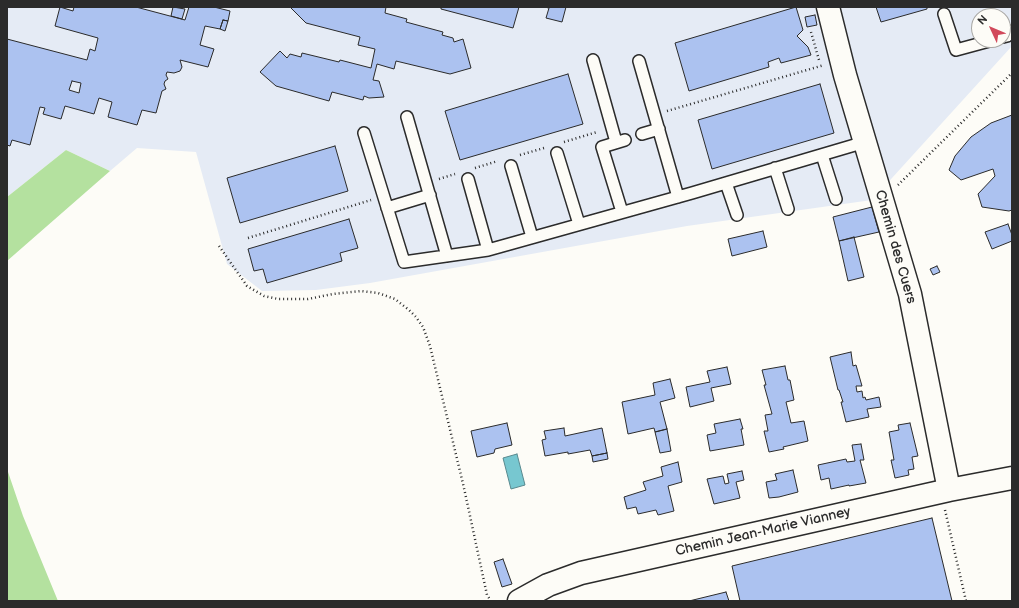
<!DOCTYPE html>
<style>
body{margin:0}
#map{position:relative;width:1019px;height:608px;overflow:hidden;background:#fdfcf7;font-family:"Balsamiq Sans",sans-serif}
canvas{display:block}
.frame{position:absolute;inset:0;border:8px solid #2b2b2b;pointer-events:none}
.north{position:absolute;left:971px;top:8px;width:40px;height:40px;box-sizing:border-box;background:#fdfcf7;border:1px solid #a9a8a5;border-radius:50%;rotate:314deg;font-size:11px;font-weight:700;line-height:16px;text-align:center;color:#2b2b2b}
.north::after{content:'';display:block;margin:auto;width:14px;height:18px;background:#d1495b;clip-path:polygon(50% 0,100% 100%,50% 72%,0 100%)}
</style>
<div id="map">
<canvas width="1019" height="608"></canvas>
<div class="frame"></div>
<div class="north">N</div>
</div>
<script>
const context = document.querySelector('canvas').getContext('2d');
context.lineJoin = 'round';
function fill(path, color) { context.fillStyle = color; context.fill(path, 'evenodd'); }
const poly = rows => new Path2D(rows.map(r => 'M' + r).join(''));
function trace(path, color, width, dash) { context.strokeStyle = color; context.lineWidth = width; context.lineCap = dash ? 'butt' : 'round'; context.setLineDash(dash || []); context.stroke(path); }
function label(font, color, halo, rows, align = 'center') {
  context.font = font + ' "Balsamiq Sans",sans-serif'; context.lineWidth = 4; context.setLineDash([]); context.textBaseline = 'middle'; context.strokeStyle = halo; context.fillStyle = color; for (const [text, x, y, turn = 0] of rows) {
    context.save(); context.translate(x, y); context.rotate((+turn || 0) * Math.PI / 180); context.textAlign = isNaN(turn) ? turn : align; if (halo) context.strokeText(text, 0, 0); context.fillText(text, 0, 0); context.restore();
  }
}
fill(poly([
 [7,7,1012,7,1012,46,872,200,687,226,370,283,316,290,262,291,227,264,196,152,137,148,110,171,66,150,7,197],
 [979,16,1003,16,1003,40,979,40]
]), '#e5ebf5');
fill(poly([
 [66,150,110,171,7,261,7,197],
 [7,469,23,516,58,601,7,601]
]), '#b4e19f');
const water = poly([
 [517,454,525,485,511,489,503,458,517,454]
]);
fill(water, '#77c7d0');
trace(water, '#59898e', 1);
const building = poly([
 [60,7,73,11,74,7,136,7,185,20,189,7,214,7,230,11,228,21,223,20,220,29,205,26,200,45,214,49,208,67,180,60,182,67,180,71,174,73,167,72,166,75,168,79,165,81,164,84,166,89,162,91,156,113,142,110,137,125,108,117,112,102,99,98,94,114,65,106,61,119,43,114,45,108,40,107,30,145,12,140,10,146,7,145,7,39,87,60,90,49,95,51,98,38,55,26,60,7],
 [72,81,81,83,79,93,69,90,72,81],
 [173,7,185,9,182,19,171,16,173,7],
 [290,7,386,7,385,13,407,19,406,22,443,32,442,35,453,38,454,42,463,39,471,68,450,74,396,61,394,69,377,64,373,80,379,81,384,97,369,98,364,96,363,100,332,92,329,101,276,86,260,72,280,51,287,58,290,54,301,57,302,53,339,62,340,60,371,68,375,49,358,45,360,37,306,23,290,7],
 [441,7,519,7,513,28,441,9,441,7],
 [544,7,566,7,562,22,546,18,549,8,544,7],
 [796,7,803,30,797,36,808,47,811,55,781,63,779,58,768,62,769,67,689,91,675,43,796,7],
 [876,7,927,7,927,9,881,22,876,7],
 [815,15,817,25,807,27,805,17,815,15],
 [223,20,228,21,225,31,220,29,223,20],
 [568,74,583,124,460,160,445,111,568,74],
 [820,84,834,133,712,169,698,120,820,84],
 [1012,115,1012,210,1009,211,982,207,978,194,995,176,993,169,961,180,949,170,955,156,971,137,991,123,1012,115],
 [335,146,348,191,240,223,227,178,335,146],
 [872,207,879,232,839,241,833,217,872,207],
 [349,219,358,248,340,253,342,261,267,283,263,269,254,271,248,249,349,219],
 [1008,224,1012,235,1012,241,992,249,985,232,1008,224],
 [763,231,767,247,732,256,728,239,763,231],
 [854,237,864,277,848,281,839,241,854,237],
 [937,266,940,272,933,275,930,269,937,266],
 [851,352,853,366,856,365,862,386,856,386,857,392,862,391,863,398,865,397,866,400,879,397,881,407,867,409,869,417,846,422,841,402,843,402,839,390,838,390,830,357,851,352],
 [785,366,788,380,790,380,794,400,786,402,791,423,804,421,808,441,783,447,784,449,769,452,764,431,768,431,765,415,772,414,764,385,766,385,762,370,785,366],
 [727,367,731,384,711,388,714,401,690,407,686,387,710,382,707,371,727,367],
 [670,379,675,398,660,402,667,429,655,432,654,428,628,434,622,402,655,395,653,383,670,379],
 [740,419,743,429,741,429,744,445,710,451,707,435,716,433,714,424,740,419],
 [507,423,512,445,495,449,494,453,477,457,471,431,507,423],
 [910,423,918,456,912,457,914,469,908,470,909,475,895,478,891,460,894,460,889,432,899,430,898,425,910,423],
 [564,428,565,436,602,428,607,453,592,456,590,450,568,454,568,452,545,456,542,440,546,439,544,431,564,428],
 [667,429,671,451,660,453,655,432,667,429],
 [861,444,864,460,860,460,866,483,849,486,849,485,831,489,829,478,821,480,818,465,846,459,847,462,855,461,852,445,861,444],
 [607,453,608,459,593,462,592,456,607,453],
 [678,462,682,482,668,486,674,511,658,515,656,510,638,514,636,507,627,509,624,497,646,490,643,482,663,476,661,467,678,462],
 [793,470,798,492,779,497,769,498,766,482,777,480,775,474,793,470],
 [742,471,744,480,736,482,740,498,714,504,707,479,723,476,725,484,729,483,727,474,742,471],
 [932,518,952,601,740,601,732,566,932,518],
 [503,559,512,584,502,587,494,562,503,559],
 [726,592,729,601,689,601,726,592]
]);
fill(building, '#acc2f0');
trace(building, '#2b2b2b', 1);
const lane = poly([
 [944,14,956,50,993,40],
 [1003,37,1007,36,1012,31],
 [593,60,616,142],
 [639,61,678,197],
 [407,117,447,256],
 [364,133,404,262,488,250,692,193,865,142],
 [642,134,659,129],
 [557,153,579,224],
 [822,155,836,199],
 [511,166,532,237],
 [775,168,788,209],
 [468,179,488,250],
 [726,183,737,215],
 [387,208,430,195],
 [622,212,602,147,625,140]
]);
const secondary = poly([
 [828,7,845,75,910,294,949,490],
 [519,601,548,585,581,573,949,490,1012,478]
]);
trace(lane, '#2b2b2b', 14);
trace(secondary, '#2b2b2b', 25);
trace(poly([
 [811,32,819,60],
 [667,111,824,65],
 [564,142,597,132],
 [520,155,544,148],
 [475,168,498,161],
 [439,179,455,174],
 [898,185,1012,73],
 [248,238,371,200],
 [219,246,247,286,264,296,278,299,308,299,333,294,361,291,378,293,395,299,409,310,416,317,423,327,430,346,464,488,487,595,491,601],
 [945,510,966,601]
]), '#2b2b2b', 2.5, [1, 3]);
trace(lane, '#fdfcf7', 11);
trace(secondary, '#fdfcf7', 22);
label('14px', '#2b2b2b', '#fdfcf7', [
 ["Chemin des Cuers",895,247,74],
 ["Chemin Jean-Marie Vianney",763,532,-13]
]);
</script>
